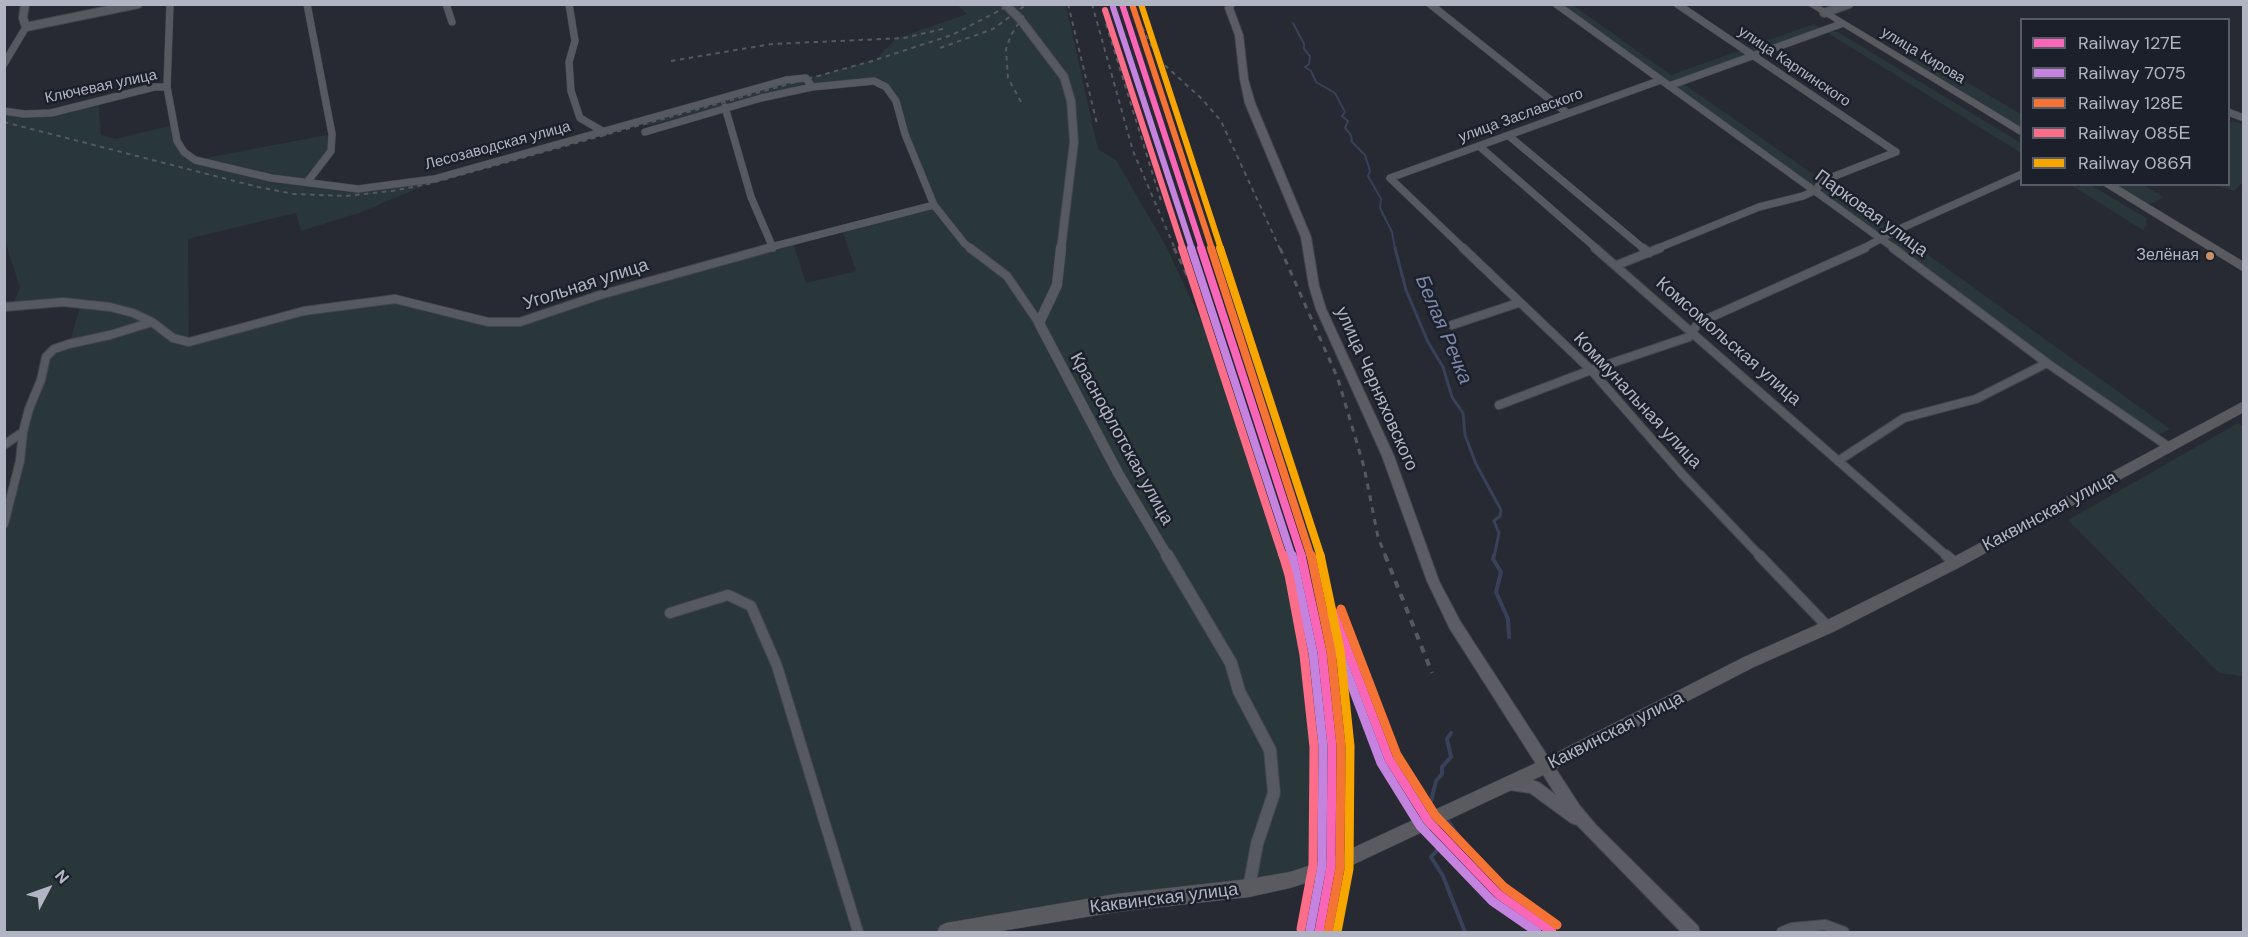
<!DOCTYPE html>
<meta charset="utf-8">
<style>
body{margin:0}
#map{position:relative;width:2248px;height:937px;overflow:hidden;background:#272a32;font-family:"DM Sans",sans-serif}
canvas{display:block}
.frame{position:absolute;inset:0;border:6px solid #b1b5c3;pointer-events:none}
.legend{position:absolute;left:2020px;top:18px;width:210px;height:168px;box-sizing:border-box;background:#1c202b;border:2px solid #585c68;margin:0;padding:8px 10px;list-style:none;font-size:18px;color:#b1b5c3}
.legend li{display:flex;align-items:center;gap:12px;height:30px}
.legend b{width:30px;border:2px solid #585c68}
.north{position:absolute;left:18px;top:859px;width:60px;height:60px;-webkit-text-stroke:4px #1c202b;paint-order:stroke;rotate:49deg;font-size:16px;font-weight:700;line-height:24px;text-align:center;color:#b1b5c3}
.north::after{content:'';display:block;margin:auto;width:21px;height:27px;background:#b1b5c3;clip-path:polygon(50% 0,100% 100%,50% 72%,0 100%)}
</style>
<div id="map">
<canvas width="2248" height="937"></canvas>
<div class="frame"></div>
<ul class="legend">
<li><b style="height:8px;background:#fa66b7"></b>Railway 127Е</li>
<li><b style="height:8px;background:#c483df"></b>Railway 7075</li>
<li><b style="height:8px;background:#f57335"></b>Railway 128Е</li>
<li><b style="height:8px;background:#fb6d88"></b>Railway 085Е</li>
<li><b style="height:8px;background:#f7a600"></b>Railway 086Я</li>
</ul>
<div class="north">N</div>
</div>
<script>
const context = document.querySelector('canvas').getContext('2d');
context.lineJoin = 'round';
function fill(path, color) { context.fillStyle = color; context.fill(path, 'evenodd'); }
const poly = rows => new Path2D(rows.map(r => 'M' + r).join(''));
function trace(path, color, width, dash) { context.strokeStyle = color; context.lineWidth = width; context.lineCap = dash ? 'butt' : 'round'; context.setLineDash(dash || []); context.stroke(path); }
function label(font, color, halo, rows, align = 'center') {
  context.font = font + ' "DM Sans",sans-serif'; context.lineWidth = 5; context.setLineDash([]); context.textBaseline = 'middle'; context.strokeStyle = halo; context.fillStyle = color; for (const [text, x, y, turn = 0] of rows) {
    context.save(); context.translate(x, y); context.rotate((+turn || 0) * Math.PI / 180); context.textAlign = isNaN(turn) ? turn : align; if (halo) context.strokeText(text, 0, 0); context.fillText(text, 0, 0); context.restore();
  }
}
fill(poly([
 [957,5,1066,5,1098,149,1116,160,1166,246,1259,446,1278,508,1308,622,1324,741,1318,851,1310,874,1116,903,946,932,5,932,5,524,46,357,69,344,81,304,12,306,20,288,5,241,4,111,51,113,98,100,101,135,115,139,173,125,177,141,195,160,332,134,331,151,309,180,358,189,434,179,428,184,359,213,301,231,296,213,188,239,189,342,304,311,395,299,488,322,520,322,793,243,806,283,856,271,842,230,934,205,905,134,899,99,889,85,877,79,821,84,771,92,648,126,645,121,875,60,897,38,967,14],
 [1556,5,1573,5,1671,75,1814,24,1820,28,1681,82,1895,231,2170,429,2154,437],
 [1823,30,1838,32,2021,143,2021,153],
 [1916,56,1935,67,1939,66,2021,114,2021,130,1910,63],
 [2232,121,2244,125,2243,182,2234,191,2216,185,2228,184,2229,125],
 [2071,185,2076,185,2076,187,2091,185,2146,218,2147,225,2143,230],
 [2113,185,2143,185,2164,197,2148,205],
 [2238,423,2244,427,2243,676,2219,673,2068,520]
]), '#29363a');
trace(poly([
 [1293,23,1304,44,1304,49,1310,56,1309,64,1305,67,1311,71,1316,82,1335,93,1345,112,1342,116,1348,121,1345,128,1351,135,1352,142,1365,155,1370,171,1368,176,1381,199,1380,208,1392,232,1395,249]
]), '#384159', 2);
trace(poly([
 [1395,248,1406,290,1428,342,1443,367,1452,397,1463,413,1465,435,1476,464,1501,510,1500,516,1494,521,1499,533,1494,557]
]), '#384159', 3);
trace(poly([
 [1494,555,1493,559,1501,572,1496,592,1508,619,1509,637],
 [1431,801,1436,781,1442,774,1442,767,1451,757,1447,739,1451,733],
 [1449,822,1457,834,1454,838],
 [1440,847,1431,857,1443,876,1465,932]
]), '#384159', 4);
const minorFar2 = poly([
 [170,4,167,87,177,141,184,152,195,160,271,178,358,189,434,179,786,80,806,78,812,87],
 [307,4,332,134,331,151,308,181],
 [446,4,452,22],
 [569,4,575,41,569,62,571,91,580,118,604,132],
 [1430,4,1567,113],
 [1556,4,1895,249],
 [1677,4,1896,152],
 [4,64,26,27],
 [1669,86,1841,24],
 [725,107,751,197,773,248],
 [4,111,24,114,51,113,154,87,167,87],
 [2228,112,2244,118],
 [645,132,761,98,812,87,874,81,886,87,896,101,905,134,934,205,965,244,972,249],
 [1509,136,1644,249],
 [1479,146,1597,249],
 [763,249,934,205],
 [1464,249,1390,178,1661,80],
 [1656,249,1759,207,1803,196,1816,190,1822,181,1896,152],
 [1862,249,1895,231,2022,174]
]);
const minorFar1 = poly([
 [970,248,1007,276,1039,323],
 [1463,248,1591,370,1683,475,1761,557],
 [1595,248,1948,557],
 [1643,248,1649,253],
 [1893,248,2047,363,2169,447],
 [1617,265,1660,248],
 [4,307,63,302,110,307,133,313,152,322,173,338,189,342,304,311,395,299,488,322,520,322,600,295,769,248],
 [1452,325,1518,303],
 [1499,405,1591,370,1689,337,1698,323,1865,248],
 [4,445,23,432],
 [1838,461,1904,418,1976,399,2047,363],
 [4,524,20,461,23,432,29,409,41,380,46,357,54,349,69,344,110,335,152,322]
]);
const minor = poly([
 [1759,555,1828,627],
 [1946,555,1955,563],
 [670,613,728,595,751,606,777,666,858,932],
 [1782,932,1792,928,1825,925,1844,932]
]);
const tertiaryFar2 = poly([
 [25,4,23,18,26,27,138,4],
 [1005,4,1020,19,1064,77,1071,101,1074,142,1061,249],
 [1824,13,1849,4]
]);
const tertiaryFar1 = poly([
 [1061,248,1057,285,1039,323,1118,473,1168,557]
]);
const tertiary = poly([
 [1167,555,1231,663,1239,691,1270,750,1274,793,1257,844,1249,888]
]);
const secondary = poly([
 [1227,4,1235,4,1233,8,1243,35,1248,79,1255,103,1311,237,1319,286,1326,309,1394,456,1439,581,1460,621,1580,806,1596,825,1698,926,1700,932,1681,932,1577,825,1571,823,1530,793,1503,789,1501,784,1503,779,1508,777,1525,777,1540,783,1556,795,1450,629,1427,581,1382,456,1316,309,1309,286,1301,237,1245,103,1240,79,1235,35,1225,8,1227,4]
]);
const primary = poly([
 [1806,4,1817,4,2022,128,2022,136,1806,4],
 [2101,184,2115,184,2244,262,2244,272,2101,184],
 [2244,401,2244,412,1960,567,1833,632,1754,667,1552,771,1331,875,1290,888,1249,897,1116,912,995,932,937,932,940,926,946,923,1116,894,1249,879,1290,872,1329,859,1540,761,1744,657,1823,622,1950,559,2244,401]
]);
trace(minorFar2, '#43454b', 8);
trace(minorFar1, '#43454b', 10);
trace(minor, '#43454b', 12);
trace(tertiaryFar2, '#43454b', 10);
trace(tertiaryFar1, '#43454b', 11);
trace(tertiary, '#43454b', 14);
trace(secondary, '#43454b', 2);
trace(primary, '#45474f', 1);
trace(minorFar2, '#565960', 7);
trace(minorFar1, '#565960', 8);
trace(minor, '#565960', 10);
trace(tertiaryFar2, '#565960', 8);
trace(tertiaryFar1, '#565960', 10);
trace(tertiary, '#565960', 12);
fill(secondary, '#5b5c64');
fill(primary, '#595b61');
trace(poly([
 [1068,4,1097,124],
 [1092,4,1133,151,1175,249],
 [1138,19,1158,59,1202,99,1221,121,1280,249],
 [1106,24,1162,204],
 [940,48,993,29,1027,4],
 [671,61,772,44,904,38,943,29],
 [1021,102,1008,78,1006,49,1011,35,1026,12],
 [4,122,258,187,294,194,346,196,392,191,428,184,872,61,952,35,1012,4]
]), '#56585e', 2, [4.5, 4.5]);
trace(poly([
 [1174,248,1203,308],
 [1280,248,1338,379,1364,467,1378,537,1386,557]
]), '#56585e', 3, [6, 6]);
trace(poly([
 [1385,555,1432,673]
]), '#56585e', 4, [7, 7]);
trace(poly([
 [1122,4,1202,249]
]), '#fa66b7', 6);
trace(poly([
 [1201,248,1302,557]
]), '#fa66b7', 8);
trace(poly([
 [1301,555,1322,652,1332,746,1331,867,1319,932],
 [1333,612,1389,759,1428,821,1498,894,1552,932]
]), '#fa66b7', 9);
trace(poly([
 [1113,7,1192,249]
]), '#c483df', 6);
trace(poly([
 [1191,248,1292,557]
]), '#c483df', 8);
trace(poly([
 [1292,555,1313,653,1323,746,1322,866,1310,930],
 [1325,615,1381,763,1420,826,1492,901,1537,932]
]), '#c483df', 9);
trace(poly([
 [1132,4,1212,249]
]), '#f57335', 6);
trace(poly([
 [1211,248,1311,557]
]), '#f57335', 8);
trace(poly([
 [1311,555,1331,651,1341,746,1340,868,1328,932],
 [1341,609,1397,755,1435,815,1504,887,1557,925]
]), '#f57335', 9);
trace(poly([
 [1105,10,1183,249]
]), '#fb6d88', 6);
trace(poly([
 [1182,248,1283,557]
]), '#fb6d88', 8);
trace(poly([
 [1283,555,1289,575,1304,655,1314,747,1313,865,1301,929]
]), '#fb6d88', 9);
trace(poly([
 [1141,4,1221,249]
]), '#f7a600', 6);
trace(poly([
 [1220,248,1321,557]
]), '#f7a600', 8);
trace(poly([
 [1320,555,1340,650,1350,746,1349,869,1337,932]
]), '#f7a600', 9);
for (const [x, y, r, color] of [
 [2210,256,5,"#c7916a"]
]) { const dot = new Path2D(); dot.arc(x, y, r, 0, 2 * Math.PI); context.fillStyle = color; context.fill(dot); trace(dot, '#1c202b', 2); }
label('15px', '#b1b5c3', '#1c202b', [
 ["улица Кирова",1923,56,31],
 ["улица Карпинского",1794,67,34],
 ["Ключевая улица",101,87,-12],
 ["улица Заславского",1521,116,-20],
 ["Лесозаводская улица",498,146,-15]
]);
label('16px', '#b1b5c3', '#1c202b', [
 ["Зелёная",2199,256]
], 'right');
label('18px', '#b1b5c3', '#1c202b', [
 ["Парковая улица",1871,214,36],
 ["Угольная улица",586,285,-18],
 ["Комсомольская улица",1728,342,41],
 ["улица Черняховского",1376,389,66],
 ["Коммунальная улица",1637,401,47],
 ["Краснофлотская улица",1121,439,61],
 ["Каквинская улица",2050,512,-28],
 ["Каквинская улица",1616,731,-27],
 ["Каквинская улица",1164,899,-7]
]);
label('italic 20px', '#7c87a8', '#1c202b', [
 ["Белая Речка",1443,330,67]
]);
</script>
